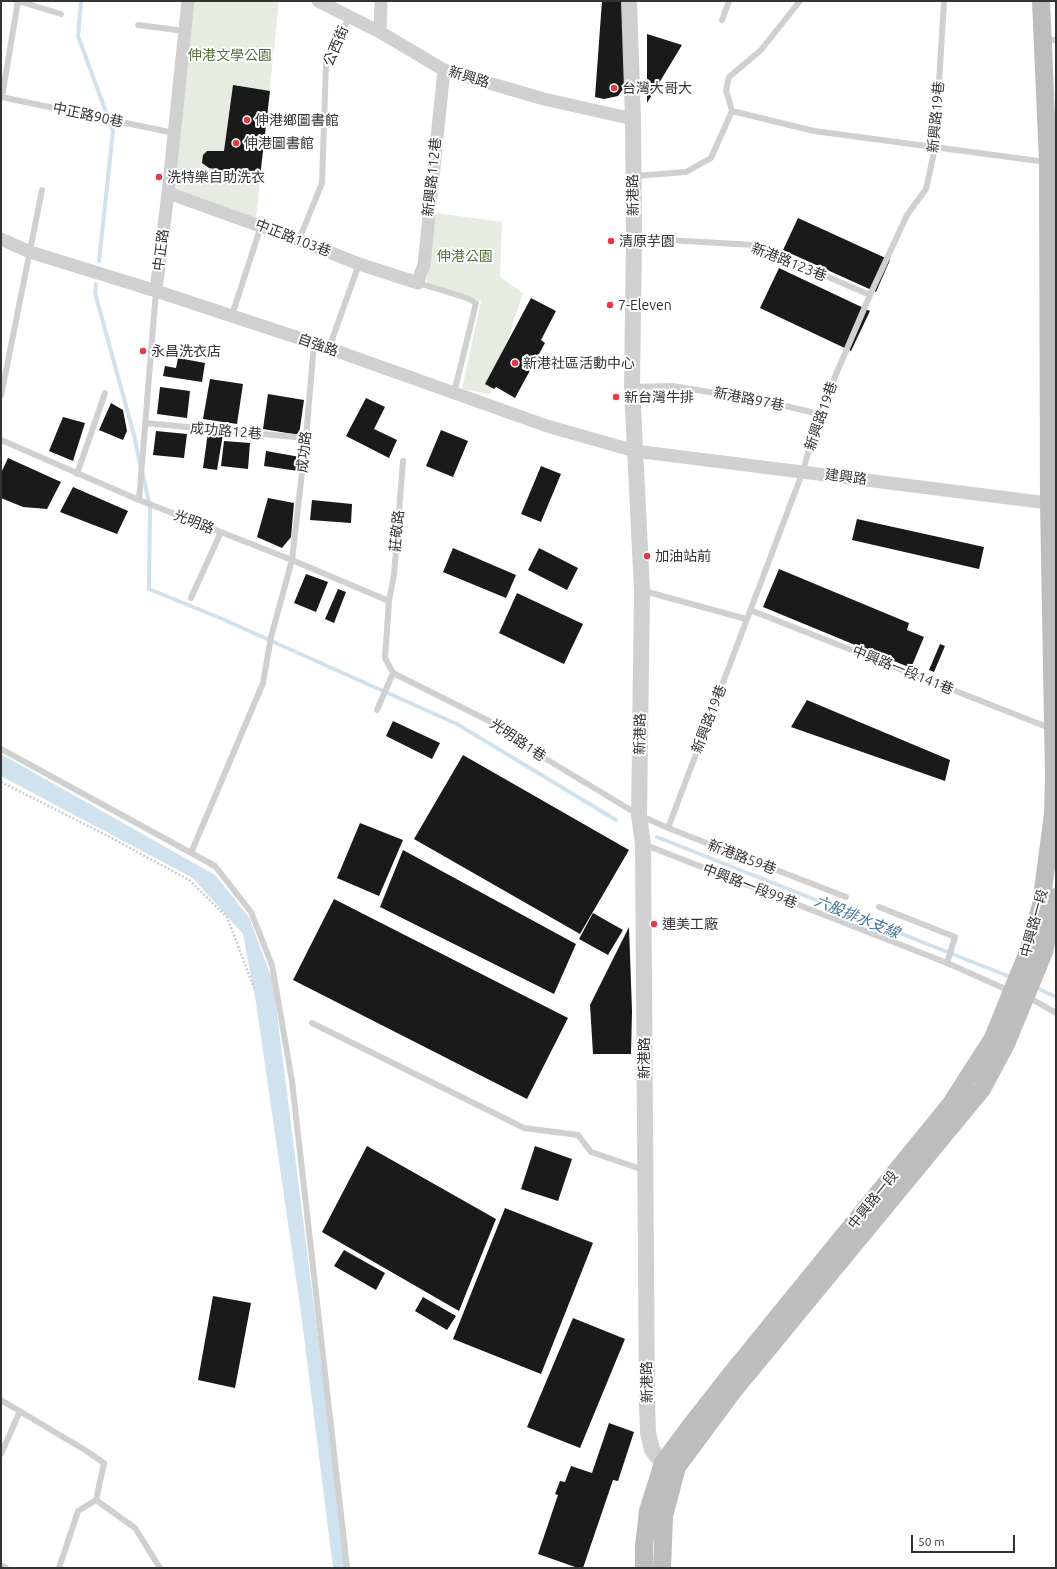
<!DOCTYPE html>
<meta charset="utf-8">
<style>
body{margin:0}
#map{position:relative;width:1057px;height:1569px;overflow:hidden;background:#fff;font-family:Ubuntu,sans-serif}
canvas{display:block}
.frame{position:absolute;inset:0;border:2px solid #333;pointer-events:none}
.scale{position:absolute;left:911px;top:1535px;width:104px;height:18px;box-sizing:border-box;border:2px solid #333;border-top:0;padding-left:5px;font-size:12px;line-height:14px;white-space:nowrap;color:#333;-webkit-text-stroke:3px #fff;paint-order:stroke}
</style>
<div id="map">
<canvas width="1057" height="1569"></canvas>
<div class="frame"></div>
<div class="scale">50 m</div>
</div>
<script>
const context = document.querySelector('canvas').getContext('2d');
context.lineJoin = 'round';
function fill(path, color) { context.fillStyle = color; context.fill(path, 'evenodd'); }
const poly = rows => new Path2D(rows.map(r => 'M' + r).join(''));
function trace(path, color, width, dash) { context.strokeStyle = color; context.lineWidth = width; context.lineCap = dash ? 'butt' : 'round'; context.setLineDash(dash || []); context.stroke(path); }
function label(font, color, halo, rows, align = 'center') {
  context.font = font + ' Ubuntu,"Noto Sans TC",sans-serif'; context.lineWidth = 4; context.setLineDash([]); context.textBaseline = 'middle'; context.strokeStyle = halo; context.fillStyle = color; for (const [text, x, y, turn = 0] of rows) {
    context.save(); context.translate(x, y); context.rotate((+turn || 0) * Math.PI / 180); context.textAlign = isNaN(turn) ? turn : align; if (halo) context.strokeText(text, 0, 0); context.fillText(text, 0, 0); context.restore();
  }
}
fill(poly([
 [192,1,279,1,256,219,173,191],
 [436,213,502,222,500,277,523,293,490,394,462,389,481,301,426,283]
]), '#e6ecdf');
fill(poly([
 [1,754,215,875,249,917,273,982,347,1568,333,1568,301,1313,256,1003,243,934,193,878,1,776]
]), '#cfe2ee');
trace(poly([
 [81,1,78,36,113,131,99,261],
 [96,284,95,293,134,435,140,464],
 [143,475,150,507,149,589,220,618,457,724,616,820],
 [657,837,1013,978],
 [1035,987,1056,997]
]), '#cfe2ee', 4);
fill(poly([
 [602,1,624,1,624,82,623,89,618,96,604,99,595,97],
 [647,34,682,45,647,103],
 [233,85,270,91,260,177,209,168,202,163,203,155,207,151,224,151],
 [798,218,890,260,876,292,783,250],
 [779,268,870,311,851,351,760,308],
 [531,298,556,311,541,340,545,343,515,398,496,387,494,389,485,384],
 [178,358,205,363,202,382,163,376,165,366,176,368],
 [210,379,243,384,237,424,203,419],
 [160,387,190,391,187,418,157,414],
 [268,394,304,400,299,435,263,429],
 [366,398,385,407,374,429,397,440,389,458,346,436],
 [111,403,123,410,127,431,123,440,99,430],
 [63,417,85,423,73,461,49,451],
 [441,430,468,441,453,477,426,466],
 [156,431,187,434,184,458,153,455],
 [208,432,223,434,217,470,203,468],
 [224,441,250,443,248,469,221,466],
 [266,451,300,457,298,471,264,466],
 [8,458,61,482,47,509,23,507,1,498,1,473],
 [541,466,561,474,541,522,521,514],
 [73,487,128,511,117,534,60,512],
 [268,498,294,503,291,537,282,548,257,537],
 [312,500,352,504,351,523,310,520],
 [857,519,984,547,979,569,852,540],
 [453,548,516,575,506,598,443,572],
 [539,548,578,568,567,590,528,570],
 [779,569,909,623,907,630,924,637,911,668,763,607],
 [306,574,328,582,316,612,294,603],
 [338,589,346,592,334,623,325,619],
 [517,593,583,624,564,664,499,633],
 [940,644,945,646,934,672,929,670],
 [807,700,950,760,945,781,791,727],
 [393,721,440,743,432,759,386,736],
 [463,755,629,850,580,934,414,839],
 [360,823,403,840,379,896,337,878],
 [403,850,576,944,554,994,380,907],
 [334,899,568,1018,527,1099,293,980],
 [593,913,623,930,608,955,579,939],
 [629,927,632,1011,631,1054,593,1054,590,1005],
 [367,1146,496,1219,459,1311,322,1232],
 [535,1146,572,1159,558,1201,521,1189],
 [505,1208,593,1243,541,1374,453,1339],
 [344,1250,385,1273,376,1290,334,1266],
 [213,1296,251,1303,235,1388,198,1380],
 [423,1297,456,1316,447,1330,415,1311],
 [573,1318,625,1339,580,1448,527,1427],
 [609,1423,634,1432,618,1481,613,1480,583,1568,578,1568,538,1554,558,1495,555,1494,560,1481,565,1482,571,1466,592,1473]
]), '#1a1a1a');
trace(poly([
 [1,782,106,835,189,880,227,917,254,988]
]), '#cdcdcd', 2.5, [2, 2]);
trace(poly([
 [18,1,61,14],
 [722,20,729,1],
 [138,25,185,31],
 [1044,40,1056,40],
 [1,97,174,133],
 [2,97,18,1],
 [732,111,814,131,1046,162],
 [732,111,726,90,729,77,761,50,800,1],
 [634,176,686,172,711,158,732,111],
 [634,238,754,245,870,295],
 [299,240,322,183,326,64,340,33,350,17],
 [418,283,467,298,476,303,454,393],
 [232,315,261,226],
 [329,348,359,264],
 [633,387,672,386,765,401,819,414],
 [1,396,42,190],
 [145,423,306,438],
 [1,440,139,500,292,560,389,601],
 [77,474,105,393],
 [139,500,156,291],
 [644,591,746,619],
 [191,598,221,532],
 [750,610,1052,729],
 [393,673,501,727,546,759,639,815,668,828,846,897],
 [377,710,393,673,385,658,389,601,394,575,403,461],
 [1,749,215,866,251,912,272,965,292,1081,347,1568],
 [668,828,803,471,819,414,870,295,907,215,926,189,935,148,944,1],
 [643,844,947,963,1010,991],
 [191,853,263,683,271,637,292,560,306,438,314,343],
 [879,907,955,937,947,963],
 [1028,997,1056,1013],
 [312,1023,524,1128,578,1135,591,1152,644,1170],
 [1,1400,85,1450,104,1463,96,1500,78,1511,59,1568],
 [1,1454,20,1411],
 [96,1500,135,1528,160,1568],
 [1,1565,6,1568]
]), '#d0d0d0', 6);
trace(poly([
 [318,1,380,32,444,70,544,99,633,119],
 [380,32,381,1],
 [168,193,299,240,359,264,418,283,420,275,424,265,444,70],
 [1,239,30,252,156,291,314,343,547,426,635,451,1056,504],
 [156,291,168,193,188,1]
]), '#d0d0d0', 13);
trace(poly([
 [629,1,633,119,634,238,632,387,642,591,639,815,643,844,647,1404,648,1432,652,1450,663,1463,676,1467]
]), '#d0d0d0', 16);
trace(poly([
 [644,1568,644,1546,648,1511,663,1463,688,1429,727,1379,950,1105,993,1038,1028,952,1041,905,1053,814,1054,775,1049,503,1048,162,1041,1],
 [662,1568,664,1516,677,1467,734,1390,982,1089,1006,1044,1044,952,1056,897]
]), '#bdbdbd', 18);
for (const [x, y, r, color] of [
 [614,88,4,"#e63946"],
 [247,120,4,"#e63946"],
 [236,143,4,"#e63946"],
 [159,177,4,"#e63946"],
 [611,241,4,"#e63946"],
 [610,305,4,"#e63946"],
 [143,351,4,"#e63946"],
 [515,363,4,"#e63946"],
 [616,397,4,"#e63946"],
 [647,556,4,"#e63946"],
 [654,924,4,"#e63946"]
]) { const dot = new Path2D(); dot.arc(x, y, r, 0, 2 * Math.PI); context.fillStyle = color; context.fill(dot); trace(dot, '#fff', 1.5); }
label('14px', '#333', '#fff', [
 ["公西街",336,46,-67],
 ["新興路",469,77,17],
 ["中正路90巷",88,115,12],
 ["新興路19巷",936,117,-85],
 ["新興路112巷",432,177,-84],
 ["新港路",633,195,-91],
 ["中正路103巷",293,238,21],
 ["中正路",161,250,-83],
 ["新港路123巷",789,262,22],
 ["自強路",318,345,19],
 ["新港路97巷",749,399,11],
 ["新興路19巷",821,416,-71],
 ["成功路12巷",226,431,5],
 ["成功路",304,452,-84],
 ["建興路",846,477,7],
 ["光明路",194,522,21],
 ["莊敬路",397,531,-85],
 ["中興路一段141巷",903,670,22],
 ["新興路19巷",709,719,-69],
 ["新港路",640,734,-89],
 ["光明路1巷",518,740,34],
 ["新港路59巷",742,857,21],
 ["中興路一段99巷",750,886,21],
 ["中興路一段",1034,923,-75],
 ["新港路",644,1058,-90],
 ["中興路一段",873,1200,-51],
 ["新港路",647,1382,-91]
]);
label('14px', '#56703f', '#fff', [
 ["伸港文學公園",230,55],
 ["伸港公園",465,256]
]);
label('14px', '#333', '#fff', [
 ["台灣大哥大",622,88],
 ["伸港鄉圖書館",255,120],
 ["伸港圖書館",244,143],
 ["洗特樂自助洗衣",167,177],
 ["清原芋園",619,241],
 ["7-Eleven",618,305],
 ["永昌洗衣店",151,351],
 ["新港社區活動中心",523,363],
 ["新台灣牛排",624,397],
 ["加油站前",655,556],
 ["連美工廠",662,924]
], 'left');
label('italic 15px', '#3f7597', '#fff', [
 ["六股排水支線",857,917,22]
]);
</script>
